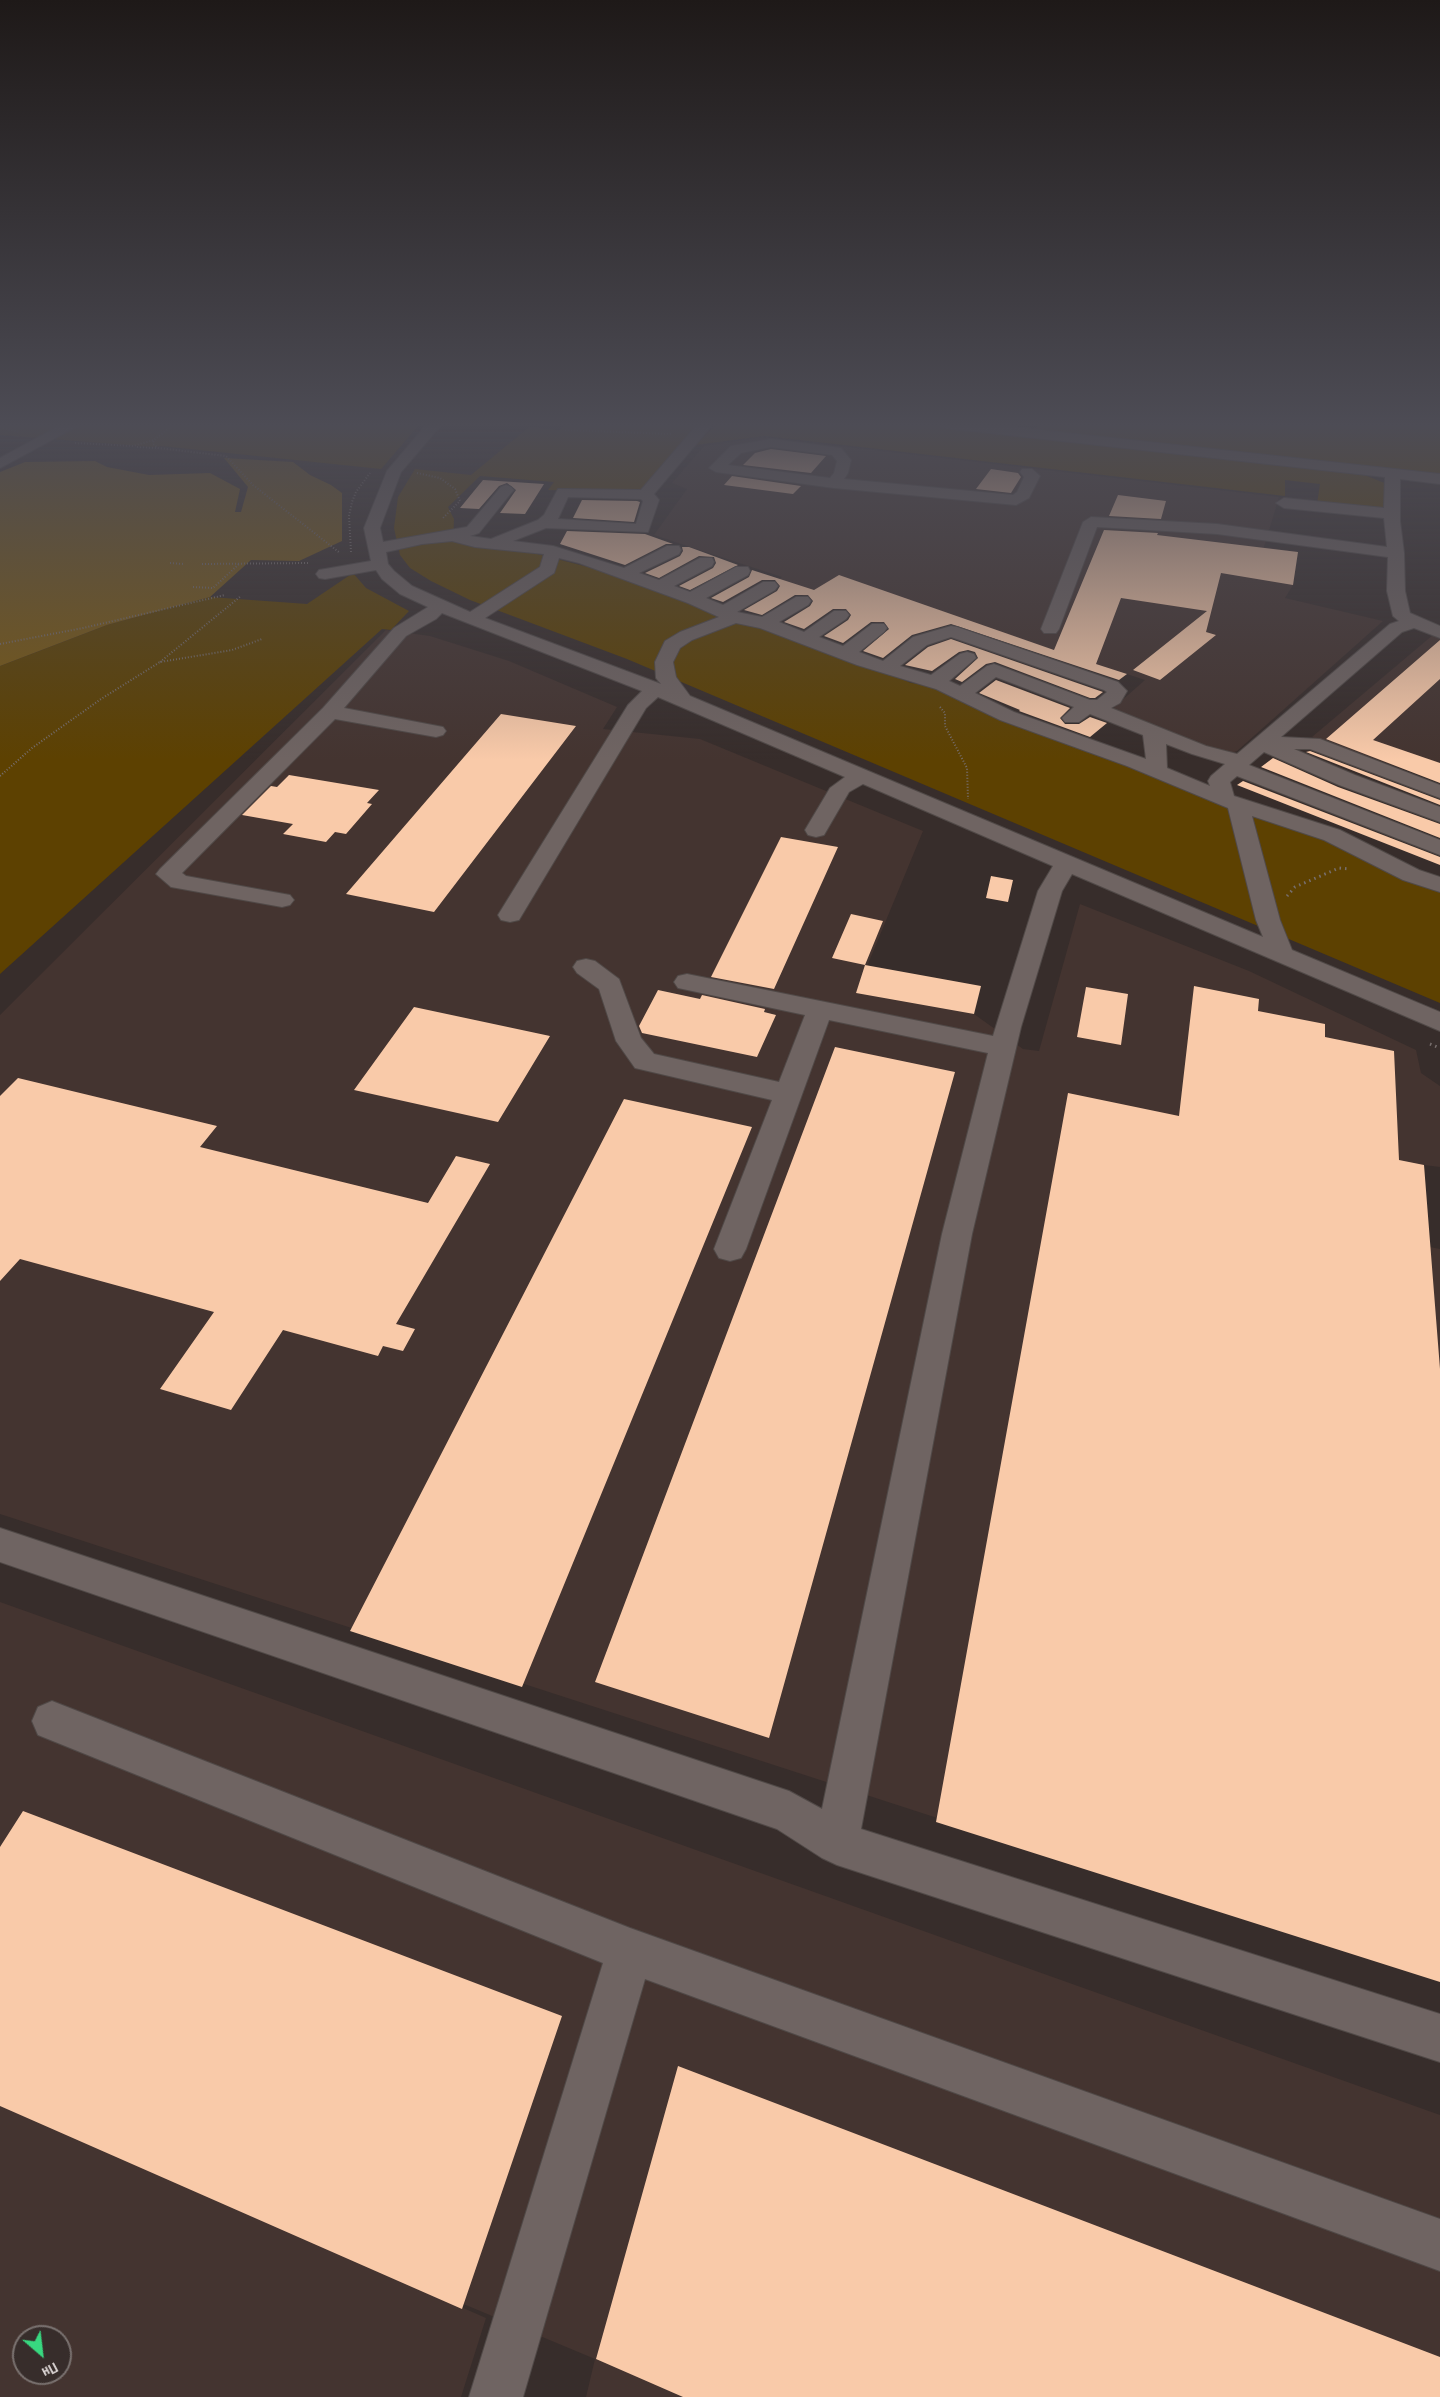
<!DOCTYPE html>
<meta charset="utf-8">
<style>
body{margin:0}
#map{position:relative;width:1440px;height:2397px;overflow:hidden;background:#372d2b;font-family:"Sofia Sans Condensed",sans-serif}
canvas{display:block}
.north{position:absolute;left:12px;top:2325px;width:60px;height:60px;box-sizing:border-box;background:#372d2b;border:2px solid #7a7270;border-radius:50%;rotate:152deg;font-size:16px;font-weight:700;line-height:24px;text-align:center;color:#dfd9d8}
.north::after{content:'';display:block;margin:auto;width:21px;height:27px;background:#38d880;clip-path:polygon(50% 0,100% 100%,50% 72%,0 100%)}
</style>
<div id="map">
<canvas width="1440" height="2397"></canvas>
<div class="north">Пн</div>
</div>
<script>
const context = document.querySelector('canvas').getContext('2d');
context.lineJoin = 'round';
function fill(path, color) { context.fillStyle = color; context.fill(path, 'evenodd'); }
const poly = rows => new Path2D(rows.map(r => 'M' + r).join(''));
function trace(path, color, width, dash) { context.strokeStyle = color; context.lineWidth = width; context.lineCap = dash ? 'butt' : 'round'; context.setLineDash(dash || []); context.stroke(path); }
fill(poly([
 [762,437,1279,497,1264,547,1298,552,1293,585,1285,598,1383,621,1237,751,1228,754,1111,710,1145,680,939,612,903,633,772,584,782,577,654,535,687,489,672,483,704,446],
 [1440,629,1440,782,1312,737],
 [386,630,430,636,509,661,617,707,603,729,700,739,923,831,856,993,974,1014,1023,1049,1039,1051,1080,904,1249,971,1416,1050,1421,1073,1440,1086,1440,1167,1424,1165,1430,1247,1440,1249,1440,1981,0,1514,0,1015],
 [0,1602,1440,2115,1440,2397,586,2397,595,2359,260,2219,486,2318,461,2397,0,2397],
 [24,2337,60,2337,60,2373,24,2373]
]), '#443430');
fill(poly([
 [0,424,420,424,381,469,161,446,153,447,0,435],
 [566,424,701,424,644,489,632,492,548,490,554,482,480,476,448,507,454,519,453,541,537,554,643,581,836,652,911,683,935,686,1299,827,1440,889,1440,1003,627,659,470,600,431,581,410,568,400,555,394,528,398,497,415,469,471,475,529,427,559,430],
 [717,424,927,424,1357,472,1387,484,1385,509,1317,504,1320,484,1285,480,1285,496,765,436,695,445],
 [1041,424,1440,424,1440,476,1031,431],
 [353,573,366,588,409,611,391,630,382,629,0,974,0,666,107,625,210,597,307,604]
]), '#5d4101');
fill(poly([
 [224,458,293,462,310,475,331,485,342,493,342,541,299,561,251,560,210,597,107,625,0,666,0,472,25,462,95,461,107,467,149,475,210,473,240,489,235,512,241,512,248,487]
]), '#7a5912');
fill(poly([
 [771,449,826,456,811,473,743,465,755,453],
 [991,469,1018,473,1021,477,1011,493,976,489],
 [732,476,801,486,793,494,724,485],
 [483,480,544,484,525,514,500,513,516,490,507,483,499,486,479,509,460,508],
 [1118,495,1166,501,1161,519,1109,516],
 [582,500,637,501,640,502,634,522,573,518],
 [1104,530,1158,533,1157,535,1298,552,1293,585,1221,573,1206,632,1216,635,1160,680,1133,670,1207,611,1121,598,1096,664,1127,674,1119,680,951,624,912,635,883,658,863,651,889,629,884,622,871,622,843,643,824,636,848,620,851,615,846,609,833,609,804,629,784,622,810,606,813,601,808,595,795,595,762,615,744,610,777,591,780,586,775,580,762,580,723,602,711,598,749,577,752,570,814,590,839,575,1054,650],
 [567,531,645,534,673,544,666,544,625,565,560,544],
 [682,547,689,547,738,565,690,590,679,586,713,568,716,563,714,557,699,556,659,578,645,573,680,556,683,551],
 [951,639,1103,692,1095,698,1090,698,995,662,986,664,962,682,955,679,978,658,975,652,968,650,959,652,932,671,905,665,928,647],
 [1440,640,1440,679,1373,740,1440,763,1440,783,1326,739],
 [996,680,1070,708,1060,718,1065,724,1079,724,1090,717,1107,723,1090,737,1019,711,1020,710,979,693],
 [501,714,576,726,434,912,346,894],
 [1310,751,1440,800,1440,805,1306,752],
 [1273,758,1338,787,1440,824,1440,838,1261,767],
 [289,775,379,790,367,803,372,804,346,834,335,832,326,842,283,834,293,824,242,815,271,786,277,787],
 [1243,781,1440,857,1440,865,1237,785],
 [781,837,838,847,774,989,711,977],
 [991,876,1013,880,1008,902,986,898],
 [851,914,883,921,865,965,981,986,974,1014,856,993,865,965,832,958],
 [1194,986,1259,999,1258,1011,1325,1024,1325,1037,1394,1051,1399,1160,1424,1165,1440,1369,1440,1982,936,1822,1068,1093,1179,1116],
 [1086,987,1128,994,1121,1045,1077,1037],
 [658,990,700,999,702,995,765,1009,764,1012,776,1015,757,1057,642,1033,639,1026],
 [414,1007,550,1036,498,1122,354,1090],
 [835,1047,955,1072,769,1738,595,1682],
 [18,1078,217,1126,200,1147,428,1203,456,1156,490,1164,396,1324,415,1329,403,1351,383,1346,378,1356,283,1330,231,1410,160,1389,214,1312,20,1259,0,1281,0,1096],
 [624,1099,752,1127,522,1687,350,1631],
 [23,1811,562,2016,462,2309,0,2106,0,1847],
 [678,2066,1440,2357,1440,2397,683,2397,596,2359]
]), '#f9caa9');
const minor = poly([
 [63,424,81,424,0,468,0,458,63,424],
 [427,424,442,424,401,472,380,528,383,542,467,527,501,487,506,485,511,487,514,490,511,493,479,533,470,536,491,539,538,520,544,515,558,489,641,490,698,424,713,424,654,494,659,500,648,532,546,528,513,541,553,546,624,568,667,546,679,546,681,550,679,554,639,573,659,580,700,558,712,558,714,562,712,566,674,586,690,592,736,567,748,567,750,571,748,575,706,598,723,605,763,582,775,582,778,586,775,590,737,612,762,617,796,597,808,597,811,601,808,605,779,622,804,632,834,611,846,611,849,615,846,619,819,637,843,646,872,624,884,624,887,628,884,632,859,652,883,661,913,637,951,626,957,627,1118,682,1127,691,1120,703,1111,708,1206,746,1237,754,1390,624,1399,621,1393,616,1387,591,1388,557,1217,534,1097,527,1059,629,1056,633,1044,633,1041,629,1083,522,1091,517,1217,524,1387,547,1384,518,1284,508,1276,503,1284,498,1384,508,1385,477,945,428,938,424,985,424,1440,474,1440,484,1400,479,1400,521,1404,553,1405,591,1410,613,1440,626,1440,638,1414,628,1402,632,1281,737,1320,739,1440,785,1440,798,1310,749,1294,749,1355,775,1440,807,1440,822,1339,785,1264,752,1249,765,1440,840,1440,855,1237,776,1230,782,1234,796,1340,830,1419,870,1440,877,1440,892,1403,880,1324,840,1252,816,1280,920,1292,950,1440,1012,1440,1031,1072,874,1062,891,1021,1027,972,1234,861,1829,1440,2014,1440,2062,837,1865,822,1858,777,1829,0,1562,0,1528,789,1791,822,1809,942,1234,988,1053,829,1020,746,1249,741,1258,730,1261,719,1258,714,1249,772,1100,635,1068,616,1041,599,989,577,973,573,967,577,961,586,959,595,961,619,979,641,1038,654,1054,779,1082,805,1015,678,988,674,982,678,976,687,974,993,1036,1038,891,1053,866,863,784,849,792,824,835,816,837,808,835,805,830,830,788,845,777,658,697,646,708,519,920,510,922,501,920,498,915,628,705,642,691,442,613,436,619,406,636,344,708,443,727,446,731,443,735,436,737,335,719,182,873,186,876,290,895,294,900,290,905,282,907,171,887,156,874,160,869,323,708,394,628,428,607,400,594,382,579,376,570,325,579,319,578,316,574,319,570,325,569,371,561,364,528,387,471,427,424],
 [568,497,641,499,643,501,636,524,558,519,568,497],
 [452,541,475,547,544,554,540,567,470,612,412,586,394,571,388,564,386,552,422,544,452,541],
 [559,558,579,563,688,603,719,617,680,632,665,641,655,662,656,678,661,684,485,618,554,573,559,558],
 [736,623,760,628,857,665,936,689,1000,720,1127,766,1228,808,1256,920,1263,937,690,696,676,677,673,662,680,648,692,640,736,623],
 [951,637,1104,690,1107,692,1097,700,1090,700,994,664,987,666,960,686,949,681,976,658,974,654,967,652,960,654,931,675,900,666,927,645,951,637],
 [996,677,1074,707,1062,718,1065,722,1079,722,1090,714,1143,735,1146,759,1014,712,975,693,996,677],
 [1166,744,1192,754,1225,764,1211,776,1208,781,1210,786,1167,768,1166,744],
 [771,439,841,448,851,460,848,473,844,479,1013,495,1017,492,1024,477,1020,472,1022,469,1032,469,1040,476,1029,498,1016,505,834,488,716,472,709,468,731,446,771,439],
 [771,447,832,455,837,461,834,473,830,478,728,465,741,453,771,447],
 [52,1701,630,1928,1440,2219,1440,2271,645,1979,523,2397,469,2397,603,1963,38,1735,32,1721,38,1707,52,1701]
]);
trace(minor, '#504947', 2);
trace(poly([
 [174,424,154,440,153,444,158,448,226,456,253,485,340,553],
 [0,427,19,432],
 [565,430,671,434],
 [75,443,133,446,154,440],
 [137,447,156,448],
 [417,473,440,478,455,489,460,501,443,518],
 [351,552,349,516,352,502,356,492,370,473],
 [170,563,184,564],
 [202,564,309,563],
 [193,587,213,588,239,564],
 [0,644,83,628,225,595],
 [160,662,241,596],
 [940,707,945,713,945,726,967,768,968,799],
 [0,776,32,748,101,699,160,662,232,650,262,639]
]), '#776e6d', 2, [1, 2]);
trace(poly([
 [1287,896,1295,887,1339,868,1350,869],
 [1430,1044,1440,1048]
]), '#776e6d', 3, [1.5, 4]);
fill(minor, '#6f6462');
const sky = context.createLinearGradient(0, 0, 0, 760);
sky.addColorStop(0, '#1e1918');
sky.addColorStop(0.56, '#4d4c55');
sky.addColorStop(1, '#4d4c5500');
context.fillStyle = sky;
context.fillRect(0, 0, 1440, 760);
</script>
